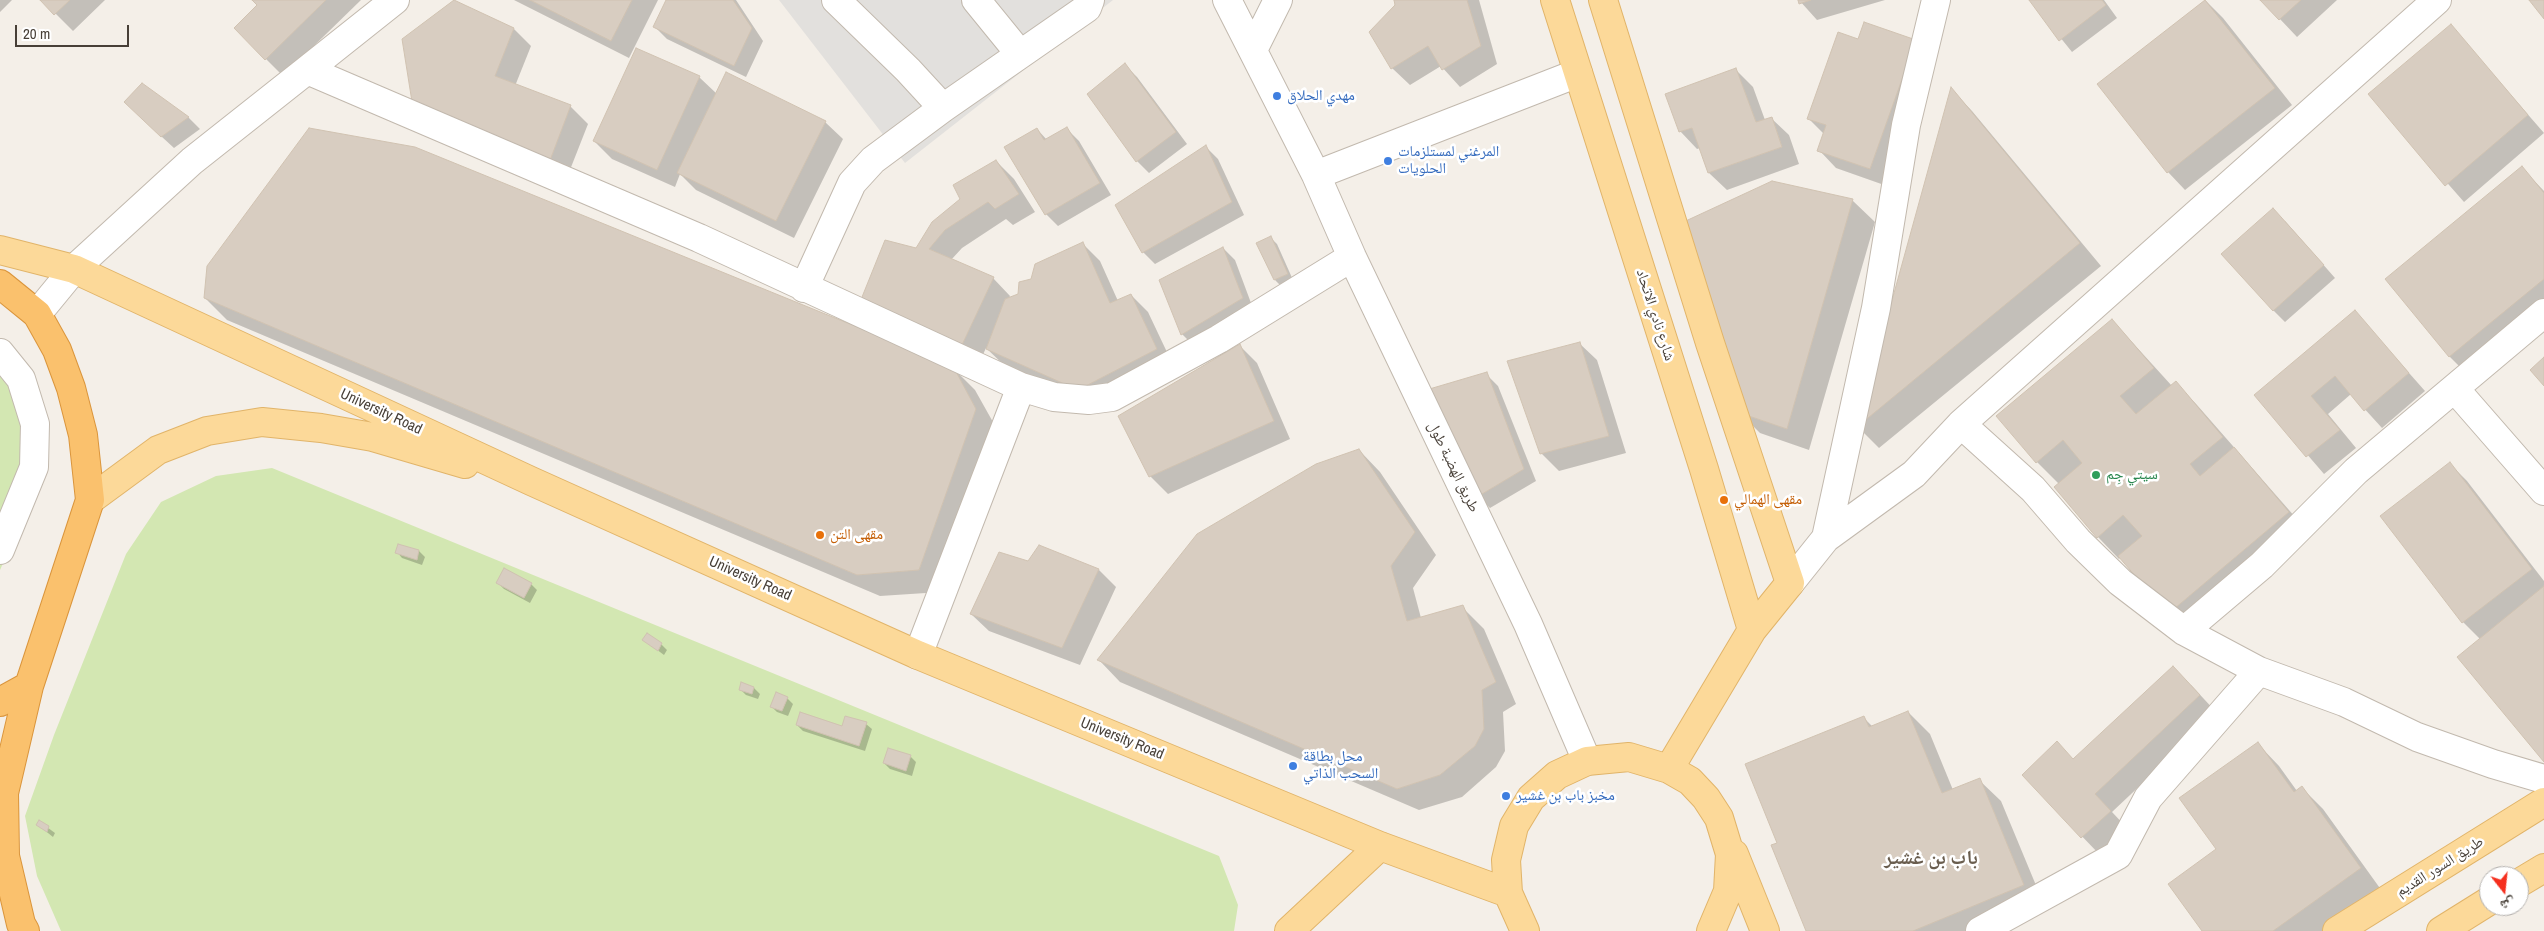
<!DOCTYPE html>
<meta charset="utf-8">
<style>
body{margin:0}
#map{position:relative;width:2544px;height:931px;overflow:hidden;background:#f4efe8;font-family:"Archivo Narrow","Noto Naskh Arabic",sans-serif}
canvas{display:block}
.north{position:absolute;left:2479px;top:866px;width:50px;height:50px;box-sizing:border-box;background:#fff;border:1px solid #b5b2af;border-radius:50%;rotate:164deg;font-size:14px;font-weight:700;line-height:20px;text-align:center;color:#473f37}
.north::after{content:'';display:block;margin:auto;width:18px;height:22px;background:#f52f1e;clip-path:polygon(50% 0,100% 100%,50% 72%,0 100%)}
.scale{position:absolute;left:15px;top:25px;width:114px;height:22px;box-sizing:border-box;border:2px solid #473f37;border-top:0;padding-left:6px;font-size:15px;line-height:18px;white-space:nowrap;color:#473f37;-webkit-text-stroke:4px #fff;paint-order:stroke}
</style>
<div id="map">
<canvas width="2544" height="931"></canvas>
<div class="north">ش</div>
<div class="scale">20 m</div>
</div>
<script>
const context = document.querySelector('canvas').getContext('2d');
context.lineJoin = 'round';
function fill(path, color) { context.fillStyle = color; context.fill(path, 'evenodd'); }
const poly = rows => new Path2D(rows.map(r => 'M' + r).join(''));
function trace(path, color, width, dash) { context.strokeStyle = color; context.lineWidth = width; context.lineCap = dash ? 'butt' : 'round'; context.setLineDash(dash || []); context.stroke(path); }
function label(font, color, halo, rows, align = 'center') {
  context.font = font + ' "Archivo Narrow","Noto Naskh Arabic",sans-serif'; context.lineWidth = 5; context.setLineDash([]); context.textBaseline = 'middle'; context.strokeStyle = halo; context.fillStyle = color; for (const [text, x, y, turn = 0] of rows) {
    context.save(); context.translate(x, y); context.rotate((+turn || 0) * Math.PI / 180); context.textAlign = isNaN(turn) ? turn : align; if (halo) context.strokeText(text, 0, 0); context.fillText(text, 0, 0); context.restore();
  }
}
fill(poly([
 [0,355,44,471,0,570],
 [272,468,1219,856,1238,905,1234,931,61,931,37,876,25,816,54,735,126,554,161,502,216,476]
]), '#d3e7b2');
fill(poly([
 [779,0,1113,0,905,163]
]), '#e2e0dd');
fill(poly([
 [0,0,12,0,0,12],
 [42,0,105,0,73,31],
 [254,0,361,0,283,76,235,28,259,5],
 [514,0,658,0,629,58],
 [668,0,736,0,763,41,746,77,667,39,655,27],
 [1395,0,1479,0,1497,64,1460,87,1441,66,1410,85,1392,68],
 [1799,0,1885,0,1817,20],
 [2030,0,2104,0,2117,18,2072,52],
 [2262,0,2337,0,2297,37],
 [2206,1,2223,18,2292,105,2185,190,2168,172,2099,85],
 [2451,26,2544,133,2464,202,2369,94],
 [514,29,531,46,515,86,570,106,588,124,566,180,432,125],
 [1859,41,1915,41,1887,186,1836,168,1819,150,1824,134,1809,119],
 [1125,65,1137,77,1187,144,1149,173,1137,161],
 [1736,70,1753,87,1765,120,1771,118,1789,135,1799,164,1727,190,1709,173,1700,148,1697,149,1680,131],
 [699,77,717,94,825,122,843,139,794,238,696,190,680,174,675,187,612,159,594,141],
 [142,85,189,118,200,129,174,148,137,114],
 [1952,90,1972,111,2101,266,1879,448,1858,427],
 [1037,129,1047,140,1067,129,1079,141,1111,195,1058,226,1046,214],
 [1206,147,1218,159,1244,215,1155,264,1143,252],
 [996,161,1014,179,1035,212,1013,225,1006,219,962,248,951,260,993,278,1010,296,1008,300,1020,295,1032,280,1083,244,1100,261,1118,301,1131,295,1148,312,1174,367,1097,407,1005,366,986,348,979,363,879,319,916,249],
 [2522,168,2544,191,2544,311,2467,374,2450,357,2386,279],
 [1772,183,1853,201,1875,222,1809,450,1760,433,1738,411],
 [2285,221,2335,278,2285,322,2273,310],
 [1271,238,1277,244,1293,280,1280,285,1275,280],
 [1223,248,1235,260,1254,311,1194,346,1182,334],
 [205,298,952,367,975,390,998,431,941,592,880,596,227,320],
 [2355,312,2425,391,2382,428,2351,394,2328,414,2356,448,2324,474,2256,395],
 [2112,320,2172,386,2176,383,2197,405,2310,534,2190,635,2121,557,2119,559,2098,537,2059,484,2037,462],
 [1579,343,1597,360,1626,453,1559,471,1541,453],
 [1240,346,1257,363,1290,439,1168,494,1151,477,1120,417],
 [1486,374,1498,386,1536,481,1490,508,1478,496],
 [1359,450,1380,472,1436,555,1413,588,1421,618,1462,607,1484,629,1516,704,1503,712,1505,751,1496,767,1462,797,1419,810,1120,682,1099,660],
 [2450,464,2467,481,2544,581,2544,760,2480,639,2463,622],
 [399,545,419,551,425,557,422,565,402,558,397,552],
 [1099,570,1116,587,1080,665,989,631,971,614],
 [498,583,531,584,537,590,530,603,504,589],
 [644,640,661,644,667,650,664,655],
 [742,684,754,688,760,694,758,699,746,695,740,689],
 [2191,685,2217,713,2112,812,2128,829,2100,855,2023,775,2074,760],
 [787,698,793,704,788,716,777,712,772,707],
 [1908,712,1930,734,1953,790,1979,780,2001,801,2045,907,1987,931,1807,931,1778,844,1863,717,1873,727],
 [866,724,872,729,865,751,803,731,797,725,843,727],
 [2258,744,2279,766,2297,791,2302,788,2323,809,2382,891,2325,931,2204,931,2218,850],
 [910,756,916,762,912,776,890,769,884,763],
 [40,822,55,833,53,837,38,825]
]), '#0003');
const building = poly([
 [40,0,70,0,54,15,40,0],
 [252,0,326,0,265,60,234,28,257,5,252,0],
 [454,0,514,28,495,76,571,105,549,163,413,108,402,39,454,0],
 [530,0,632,0,611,41,530,0],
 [666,0,733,0,752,28,734,66,653,27,666,0],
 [1394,0,1467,0,1481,46,1442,70,1428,46,1391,69,1369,32,1395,5,1394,0],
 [1798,0,1811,0,1799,4,1798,0],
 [2029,0,2102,0,2106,5,2059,41,2029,0],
 [2205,0,2275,88,2167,173,2097,84,2205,0],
 [2260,0,2301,0,2279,20,2260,0],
 [2529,0,2544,0,2544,19,2529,0],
 [1864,22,1916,40,1870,169,1817,151,1826,125,1807,119,1838,32,1858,39,1864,22],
 [2451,24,2528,115,2445,186,2368,94,2451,24],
 [636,48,700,76,657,170,593,141,636,48],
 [1125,63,1176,132,1136,162,1087,94,1125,63],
 [1736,68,1756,122,1772,117,1782,147,1708,173,1692,128,1679,132,1665,94,1736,68],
 [726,72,826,121,776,221,677,173,726,72],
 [142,83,189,117,161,137,124,102,142,83],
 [1951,87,2080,243,1857,427,1951,87],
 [1067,127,1100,183,1045,215,1004,147,1037,128,1044,140,1067,127],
 [309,128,415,147,953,366,976,409,919,570,857,575,204,298,207,266,309,128],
 [1206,145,1232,202,1142,253,1115,205,1206,145],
 [996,160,1019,194,995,209,988,202,945,230,929,249,994,277,961,347,860,302,885,240,916,248,932,222,960,199,953,185,996,160],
 [2522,166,2544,193,2544,279,2449,357,2385,279,2522,166],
 [1772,181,1853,199,1787,429,1737,412,1677,225,1772,181],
 [2273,208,2324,265,2273,311,2221,254,2273,208],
 [1271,236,1288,274,1274,280,1256,243,1271,236],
 [1083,242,1110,303,1131,294,1157,349,1078,390,986,349,1005,299,1018,294,1019,282,1031,279,1035,264,1083,242],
 [1223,247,1243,298,1181,335,1159,280,1223,247],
 [2355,310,2409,373,2364,411,2335,376,2311,396,2340,430,2306,457,2254,395,2355,310],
 [2112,319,2154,368,2120,396,2136,414,2176,381,2223,437,2190,464,2200,476,2234,447,2289,512,2168,614,2118,556,2142,536,2123,515,2097,538,2054,487,2082,463,2063,440,2036,463,1996,416,2112,319],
 [1580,342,1609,436,1540,454,1507,361,1580,342],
 [1240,344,1274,421,1149,477,1118,416,1240,344],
 [2544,357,2544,386,2530,370,2544,357],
 [1487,372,1524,469,1477,497,1426,390,1487,372],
 [1359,449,1415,532,1391,566,1407,621,1463,605,1496,682,1482,690,1484,729,1475,746,1440,775,1397,789,1097,660,1197,534,1316,464,1359,449],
 [2450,462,2532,569,2462,623,2380,516,2450,462],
 [398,544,419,550,417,560,395,553,398,544],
 [1039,545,1099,569,1062,648,970,614,999,552,1028,561,1039,545],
 [504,568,532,583,524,598,496,583,504,568],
 [2544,586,2544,762,2457,657,2544,586],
 [647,633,662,643,658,651,642,640,647,633],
 [2173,666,2200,695,2095,794,2111,811,2081,838,2022,775,2057,741,2073,759,2173,666],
 [741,682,754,687,752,694,739,690,741,682],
 [776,692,788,697,782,711,770,707,776,692],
 [1908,711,1942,793,1980,778,2024,885,1913,931,1806,931,1771,845,1777,843,1745,764,1864,716,1869,727,1908,711],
 [800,712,842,726,845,716,867,722,859,746,796,725,800,712],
 [2258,742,2294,792,2302,786,2361,868,2273,931,2202,931,2168,884,2216,849,2179,798,2258,742],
 [888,748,911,755,906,771,883,763,888,748],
 [39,820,49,826,47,832,36,825,39,820]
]);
fill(building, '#d8cdc1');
trace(building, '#d0c2b1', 1);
const minor = poly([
 [836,0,908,70,943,108,1087,8,1090,0],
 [976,0,1020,54],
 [1227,0,1316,175,1352,257,1528,624,1587,761],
 [1253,50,1278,0],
 [307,70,395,0],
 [1316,175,1578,73],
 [804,288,852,183,873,160,943,108],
 [37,314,74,269,192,161,307,70,699,238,1021,387,1054,397,1089,400,1112,397,1219,339,1352,257],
 [0,353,21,379,35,424,34,467,0,550],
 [2455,389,2544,491],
 [1961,424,2033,489,2078,541,2120,582,2184,631,2259,671,2344,702,2417,737,2493,764,2544,779],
 [1826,538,1876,308,1906,125,1936,0],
 [1790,583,1826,538,1914,474,1961,424,2437,0],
 [2184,631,2262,565,2356,471,2544,313],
 [918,655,1021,387],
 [1980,931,2118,855,2148,798,2259,671]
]);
const major = poly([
 [1555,0,1704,469,1752,630],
 [1603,0,1710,343,1790,583,1752,630,1669,769],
 [0,250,74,269,531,481,918,655,1380,846,1508,893],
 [90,500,158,450,207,431,262,422,321,428,373,437,465,464],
 [1734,854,1765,931],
 [2519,883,2544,868],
 [1289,931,1380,846],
 [1525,931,1508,893,1506,860,1514,826,1531,798,1557,775,1587,761,1629,757,1669,769,1690,781,1706,798,1719,818,1730,854,1728,891,1711,931],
 [2337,931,2544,802],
 [2441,931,2489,901]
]);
const highway = poly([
 [0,284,37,314,57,350,71,388,83,435,90,500,29,686,4,793,5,856,21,924,25,931],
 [0,702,29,686]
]);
trace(minor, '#c2b9ae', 30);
trace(major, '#e1b469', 30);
trace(highway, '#da953c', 30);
trace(minor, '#fff', 28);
trace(major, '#fcd999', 28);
trace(highway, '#fac16d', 28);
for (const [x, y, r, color] of [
 [1277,96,5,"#3f7fe0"],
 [1388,161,5,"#3f7fe0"],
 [2096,475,5,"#2e9e5b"],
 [1724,500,5,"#e8710a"],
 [820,535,5,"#e8710a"],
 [1293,766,5,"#3f7fe0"],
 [1506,796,5,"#3f7fe0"]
]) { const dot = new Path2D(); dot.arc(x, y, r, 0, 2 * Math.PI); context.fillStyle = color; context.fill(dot); trace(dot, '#fff', 2); }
label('15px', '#366cbe', '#fff', [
 ["مهدي الحلاق",1287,96],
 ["المرغني لمستلزمات",1398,152],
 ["الحلويات",1398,169],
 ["محل بطاقة",1303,757],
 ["السحب الذاتي",1303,774],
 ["مخبز باب بن غشير",1516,796]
], 'left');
label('15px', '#473f37', '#fff', [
 ["شارع نادي الاتحاد",1655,315,72],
 ["University Road",381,412,25],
 ["طريق الهضبة طول",1453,467,64],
 ["University Road",750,579,24],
 ["University Road",1122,739,22],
 ["طريق السور القديم",2440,867,-32]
]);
label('15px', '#27864d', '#fff', [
 ["سيتي جِم",2106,475]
], 'left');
label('15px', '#c56008', '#fff', [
 ["مقهى الهمالي",1734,500],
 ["مقهى التن",830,535]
], 'left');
label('bold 20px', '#695d4e', '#fff', [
 ["باب بن غشير",1931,859]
]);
</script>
